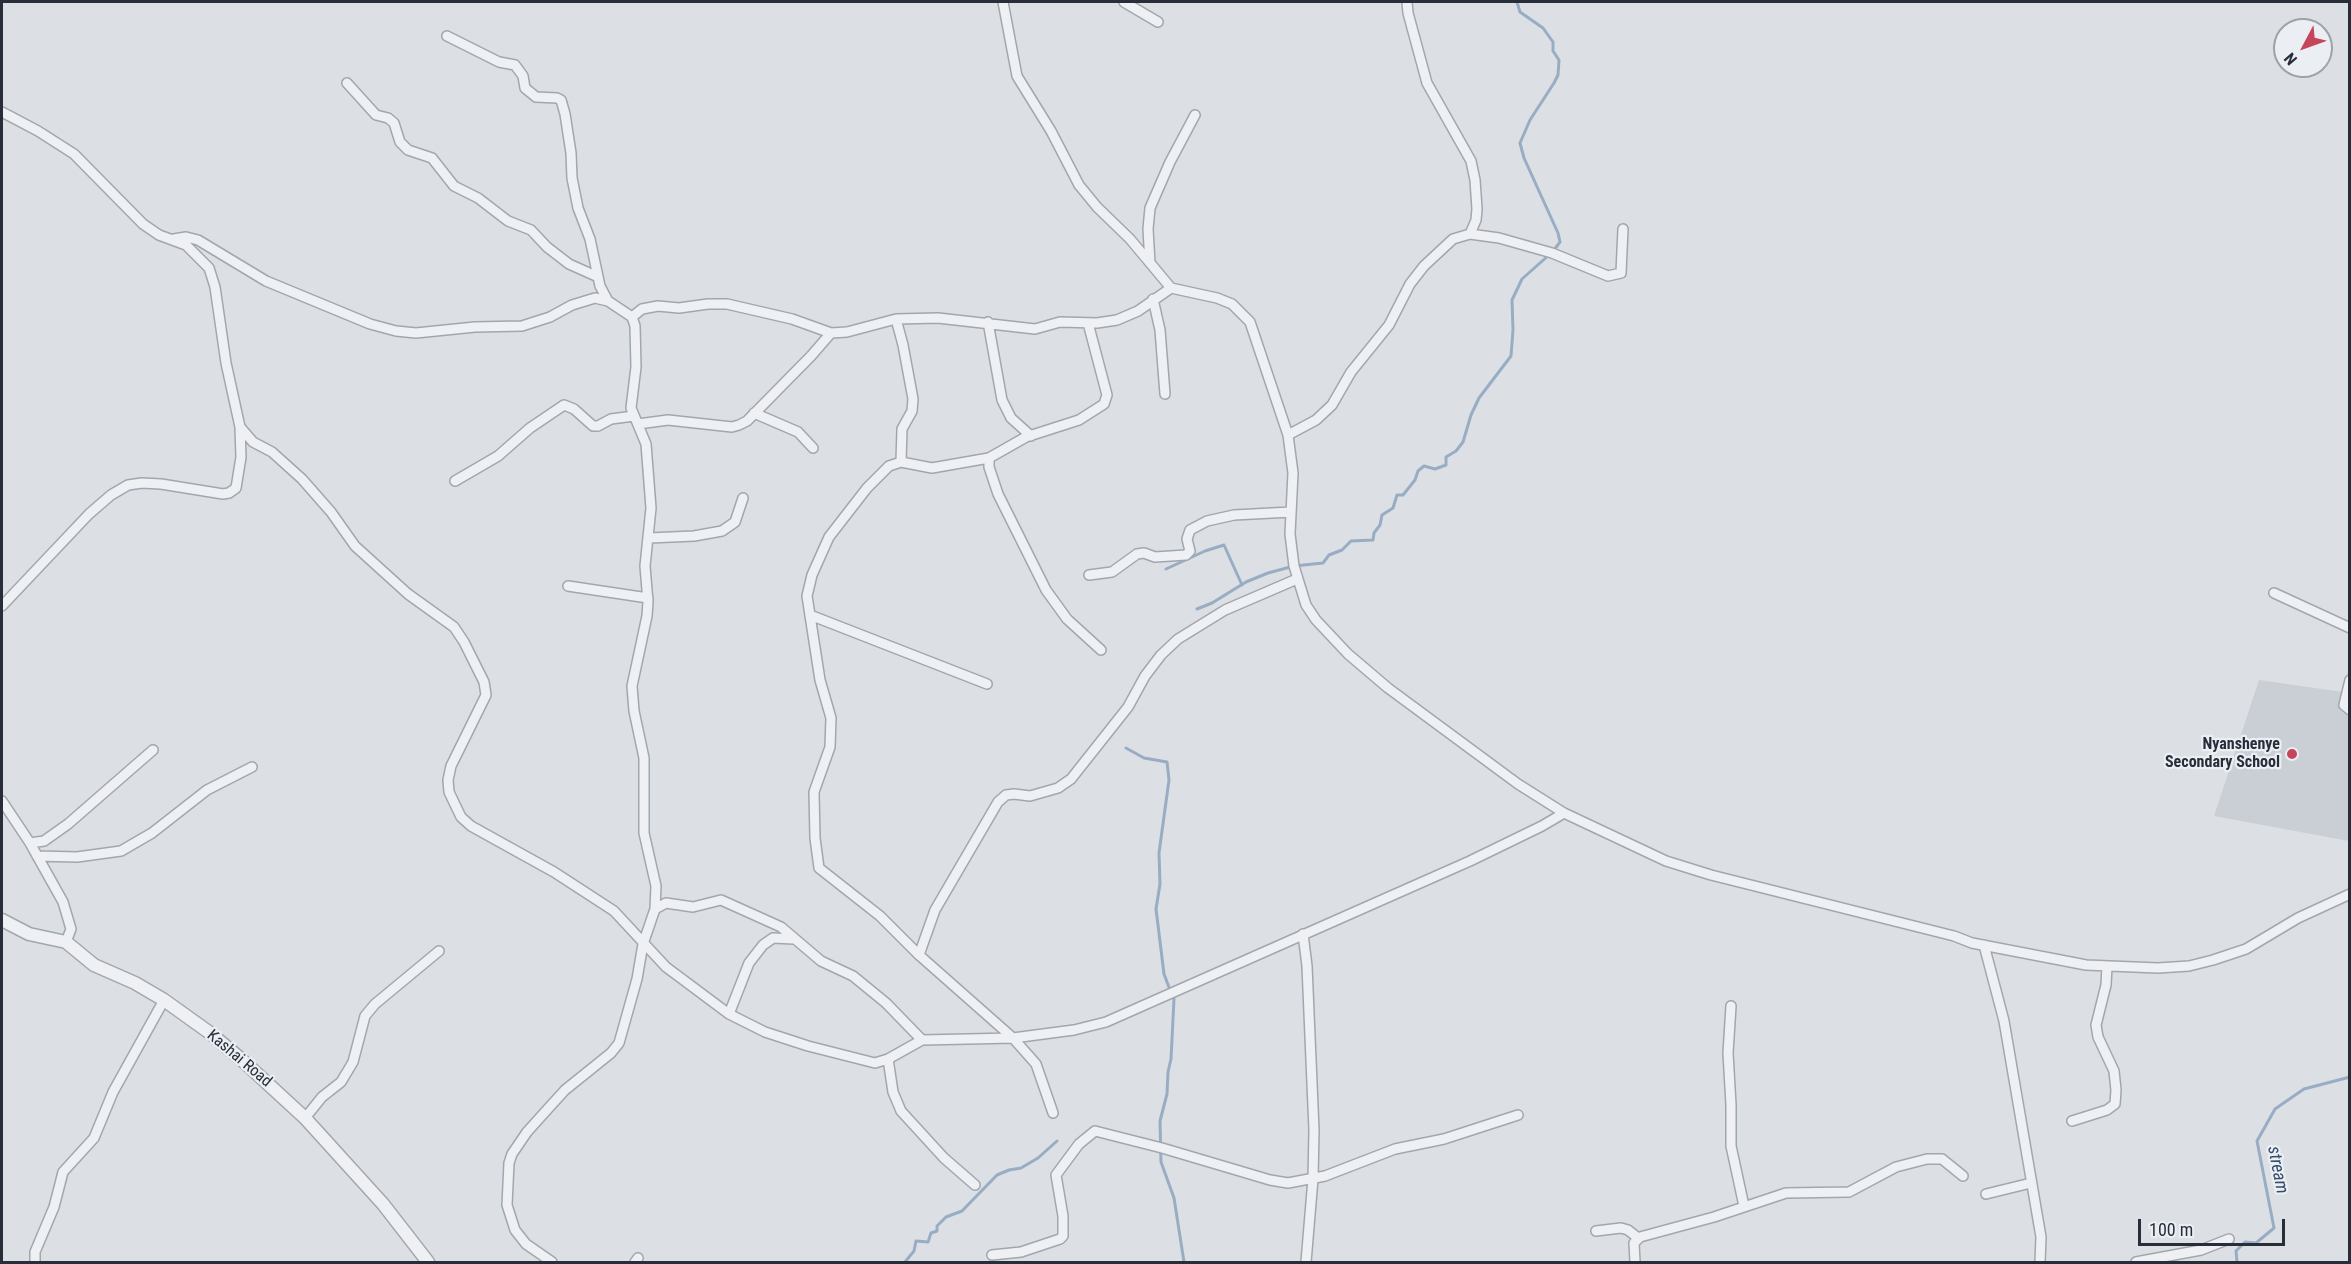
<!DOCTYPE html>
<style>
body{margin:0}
#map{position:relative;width:2351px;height:1264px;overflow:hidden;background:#dce0e5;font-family:"Roboto Condensed",sans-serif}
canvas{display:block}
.frame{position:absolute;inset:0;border:3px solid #272e3a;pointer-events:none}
.north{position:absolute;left:2273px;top:18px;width:60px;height:60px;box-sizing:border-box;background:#ebeef3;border:2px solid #9da1a9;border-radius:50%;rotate:229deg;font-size:16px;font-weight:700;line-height:24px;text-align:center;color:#272e3a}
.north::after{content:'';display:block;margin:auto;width:21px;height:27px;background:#c5465a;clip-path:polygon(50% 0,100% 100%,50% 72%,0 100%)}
.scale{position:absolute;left:2138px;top:1219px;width:147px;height:27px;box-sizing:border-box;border:3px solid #272e3a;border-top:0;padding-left:8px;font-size:18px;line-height:21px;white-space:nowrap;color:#272e3a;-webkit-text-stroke:4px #ebeef3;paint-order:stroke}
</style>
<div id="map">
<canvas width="2351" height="1264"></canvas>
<div class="frame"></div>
<div class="north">N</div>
<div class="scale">100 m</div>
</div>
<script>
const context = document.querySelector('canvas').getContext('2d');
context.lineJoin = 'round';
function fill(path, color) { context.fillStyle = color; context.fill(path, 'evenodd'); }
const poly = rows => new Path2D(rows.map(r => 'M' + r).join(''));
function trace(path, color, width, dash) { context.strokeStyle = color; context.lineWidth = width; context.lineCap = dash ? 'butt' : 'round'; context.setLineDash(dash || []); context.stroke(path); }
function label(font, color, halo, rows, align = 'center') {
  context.font = font + ' "Roboto Condensed",sans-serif'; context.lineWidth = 4.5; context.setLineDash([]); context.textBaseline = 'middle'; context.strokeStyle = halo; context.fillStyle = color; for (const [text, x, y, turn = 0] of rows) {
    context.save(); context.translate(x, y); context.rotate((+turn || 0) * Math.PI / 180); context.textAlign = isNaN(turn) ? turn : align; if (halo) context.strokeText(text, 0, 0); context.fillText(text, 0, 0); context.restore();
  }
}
fill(poly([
 [2349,665,2349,841,2214,816,2259,680,2343,692]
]), '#cacfd6');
trace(poly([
 [1517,2,1520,12,1543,28,1553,42,1553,51,1559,60,1558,75,1554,83,1530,120,1520,143,1524,158,1558,233,1560,242,1554,250],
 [1166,569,1205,551,1224,545,1242,585],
 [1197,609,1212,603,1246,582,1268,573,1294,566,1323,563,1329,555,1342,550,1351,541,1373,540,1374,533,1380,525,1382,515,1393,508,1397,495,1403,495,1415,480,1418,471,1424,466,1435,469,1446,465,1446,457,1456,451,1463,442,1471,415,1479,398,1511,356,1513,330,1512,300,1522,279,1549,255],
 [1126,748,1144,758,1167,762,1169,780,1159,853,1160,884,1156,909,1164,974,1170,990],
 [1172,996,1174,999,1171,1059,1168,1072,1167,1094,1160,1121,1161,1162,1174,1198,1184,1262],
 [905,1262,914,1251,916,1241,928,1242,931,1233,937,1231,937,1226,946,1217,962,1211,997,1175,1009,1170,1021,1168,1038,1158,1057,1141],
 [2237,1262,2236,1251,2245,1242,2256,1243,2274,1228,2257,1141,2275,1109,2304,1089,2350,1077]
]), '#98adc4', 3);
const minor = poly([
 [1003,2,1017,76,1051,131,1079,185,1097,207,1130,239,1171,288],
 [1124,2,1158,22],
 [1407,2,1408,13,1427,83,1471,161,1475,180,1477,209,1476,220,1470,234],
 [447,36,499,62,515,65,523,76,525,88,536,97,557,98,561,100,565,114,571,153,572,178,578,208,590,239,600,286,608,301],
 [347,83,376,115,388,118,394,123,400,142,408,150,432,158,454,186,478,198,508,221,531,230,547,247,569,264,598,277],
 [2,112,38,131,74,154,143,224,159,235,186,245,209,268,215,287,226,363,240,427,241,457,236,488,229,493,223,494,161,484,142,483,128,485,111,495,89,514,2,606],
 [174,239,186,237,198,240,266,281,370,324,396,331,416,333,475,327,522,326,550,317,572,305,595,298,608,301,632,317,642,309,658,306,679,308,708,304,727,304,792,319,831,333,847,332,896,319,938,318,1035,329,1060,322,1097,323,1117,320,1138,311,1171,288,1217,298,1232,304,1250,322,1288,435,1293,473,1290,534,1294,566,1306,605,1316,620,1348,654,1388,688,1518,784,1564,813,1666,861,1711,875,1954,936,1972,943,2086,965,2158,968,2189,966,2213,960,2246,949,2298,918,2350,894],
 [1150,263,1148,229,1150,208,1170,162,1195,115],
 [1153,299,1160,330,1165,394],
 [896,319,903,345,913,399,912,411,902,429,901,462],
 [988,322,1002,400,1011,418,1031,436],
 [754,413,798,432,813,448],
 [638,424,668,420,732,427,739,425,747,421,811,356,831,333],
 [240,427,253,442,272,452,302,479,331,512,355,546,408,594,454,627,464,642,484,682,486,695,451,766,448,780,449,792,461,817,471,826,554,872,614,911,666,967,729,1014,765,1032,808,1046,875,1063,888,1059,922,1040,1013,1038,1074,1030,1106,1022,1470,861,1542,826,1564,813],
 [1288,435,1316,420,1332,405,1351,372,1389,325,1410,284,1424,266,1453,239,1470,234,1499,238,1552,253,1608,276,1621,273,1623,229],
 [989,458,989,467,998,494,1046,590,1067,619,1101,650],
 [455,481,498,456,530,428,564,405,574,409,593,426,598,426,611,419,634,416],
 [649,538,694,536,722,531,735,522,743,498],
 [1089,575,1112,572,1137,554,1144,553,1155,557,1186,555,1190,551,1187,539,1190,530,1207,521,1234,515,1291,512],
 [568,586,648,598],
 [2274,593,2350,628],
 [810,615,987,684],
 [2350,680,2344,705,2350,710],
 [2,801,30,843,63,902,71,929,66,942],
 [30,843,44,841,68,824,153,750],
 [37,856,77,857,121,851,152,833,207,790,252,767],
 [655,909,666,903,693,907,721,900,781,927,821,961,853,976,886,1003,922,1040],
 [1303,934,1307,966,1314,1130,1313,1179,1306,1262],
 [1984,945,2004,1021,2041,1237,2040,1262],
 [919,955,935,910,998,802,1006,795,1014,794,1030,796,1058,788,1071,779,1128,707,1145,676,1161,655,1178,639,1225,610,1297,579],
 [1731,1006,1728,1053,1731,1105,1731,1146,1744,1206],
 [729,1014,749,963,763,945,773,938,794,939],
 [888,1059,893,1092,901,1111,944,1158,975,1185],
 [1053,1113,1036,1064,1013,1038,919,955,880,916,819,868,815,838,814,792,830,747,831,718,820,680,807,596,812,575,829,537,867,488,889,466,901,462,932,468,989,458,1026,437,1079,420,1104,404,1107,395,1088,323],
 [305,1118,322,1097,341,1082,353,1062,365,1016,375,1004,439,951],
 [2072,1121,2107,1110,2115,1104,2116,1090,2114,1071,2098,1037,2096,1025,2106,985,2107,966],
 [1986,1194,2031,1183],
 [1596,1231,1621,1228,1628,1230,1638,1238],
 [992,1255,1021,1252,1060,1239,1063,1236,1063,1216,1056,1175,1079,1144,1095,1131,1162,1148,1270,1180,1288,1183,1325,1176,1395,1149,1444,1139,1518,1115],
 [35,1262,35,1252,54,1207,63,1172,94,1138,113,1092,164,1000],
 [552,1262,526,1244,515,1230,507,1205,509,1163,512,1154,527,1132,545,1112,565,1090,611,1053,619,1043,637,979,643,944,655,909,656,886,644,833,644,758,634,711,632,686,647,616,648,602,645,566,651,508,646,444,631,408,636,367,635,326,632,317],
 [635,1262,638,1258],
 [1635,1262,1634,1243,1640,1237,1714,1217,1786,1193,1849,1192,1896,1167,1927,1159,1942,1159,1963,1176],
 [2136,1262,2201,1250,2229,1239]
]);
const tertiary = poly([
 [2,920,29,934,66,942,94,965,135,983,164,1000,210,1033,242,1060,305,1118,383,1204,428,1262]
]);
trace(minor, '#a2a7ae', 12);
trace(tertiary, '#a2a7ae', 15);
trace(minor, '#eef0f4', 9);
trace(tertiary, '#eef0f4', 12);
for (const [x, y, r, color] of [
 [2292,754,6,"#c5465a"]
]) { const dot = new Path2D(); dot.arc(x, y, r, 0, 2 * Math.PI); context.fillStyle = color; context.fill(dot); trace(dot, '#ebeef3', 2); }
label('bold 16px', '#272e3a', '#ebeef3', [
 ["Nyanshenye",2280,745],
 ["Secondary School",2280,763]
], 'right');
label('16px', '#272e3a', '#ebeef3', [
 ["Kashai Road",239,1059,40]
]);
label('italic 18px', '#344d6b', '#ebeef3', [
 ["stream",2277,1170,79]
]);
</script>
